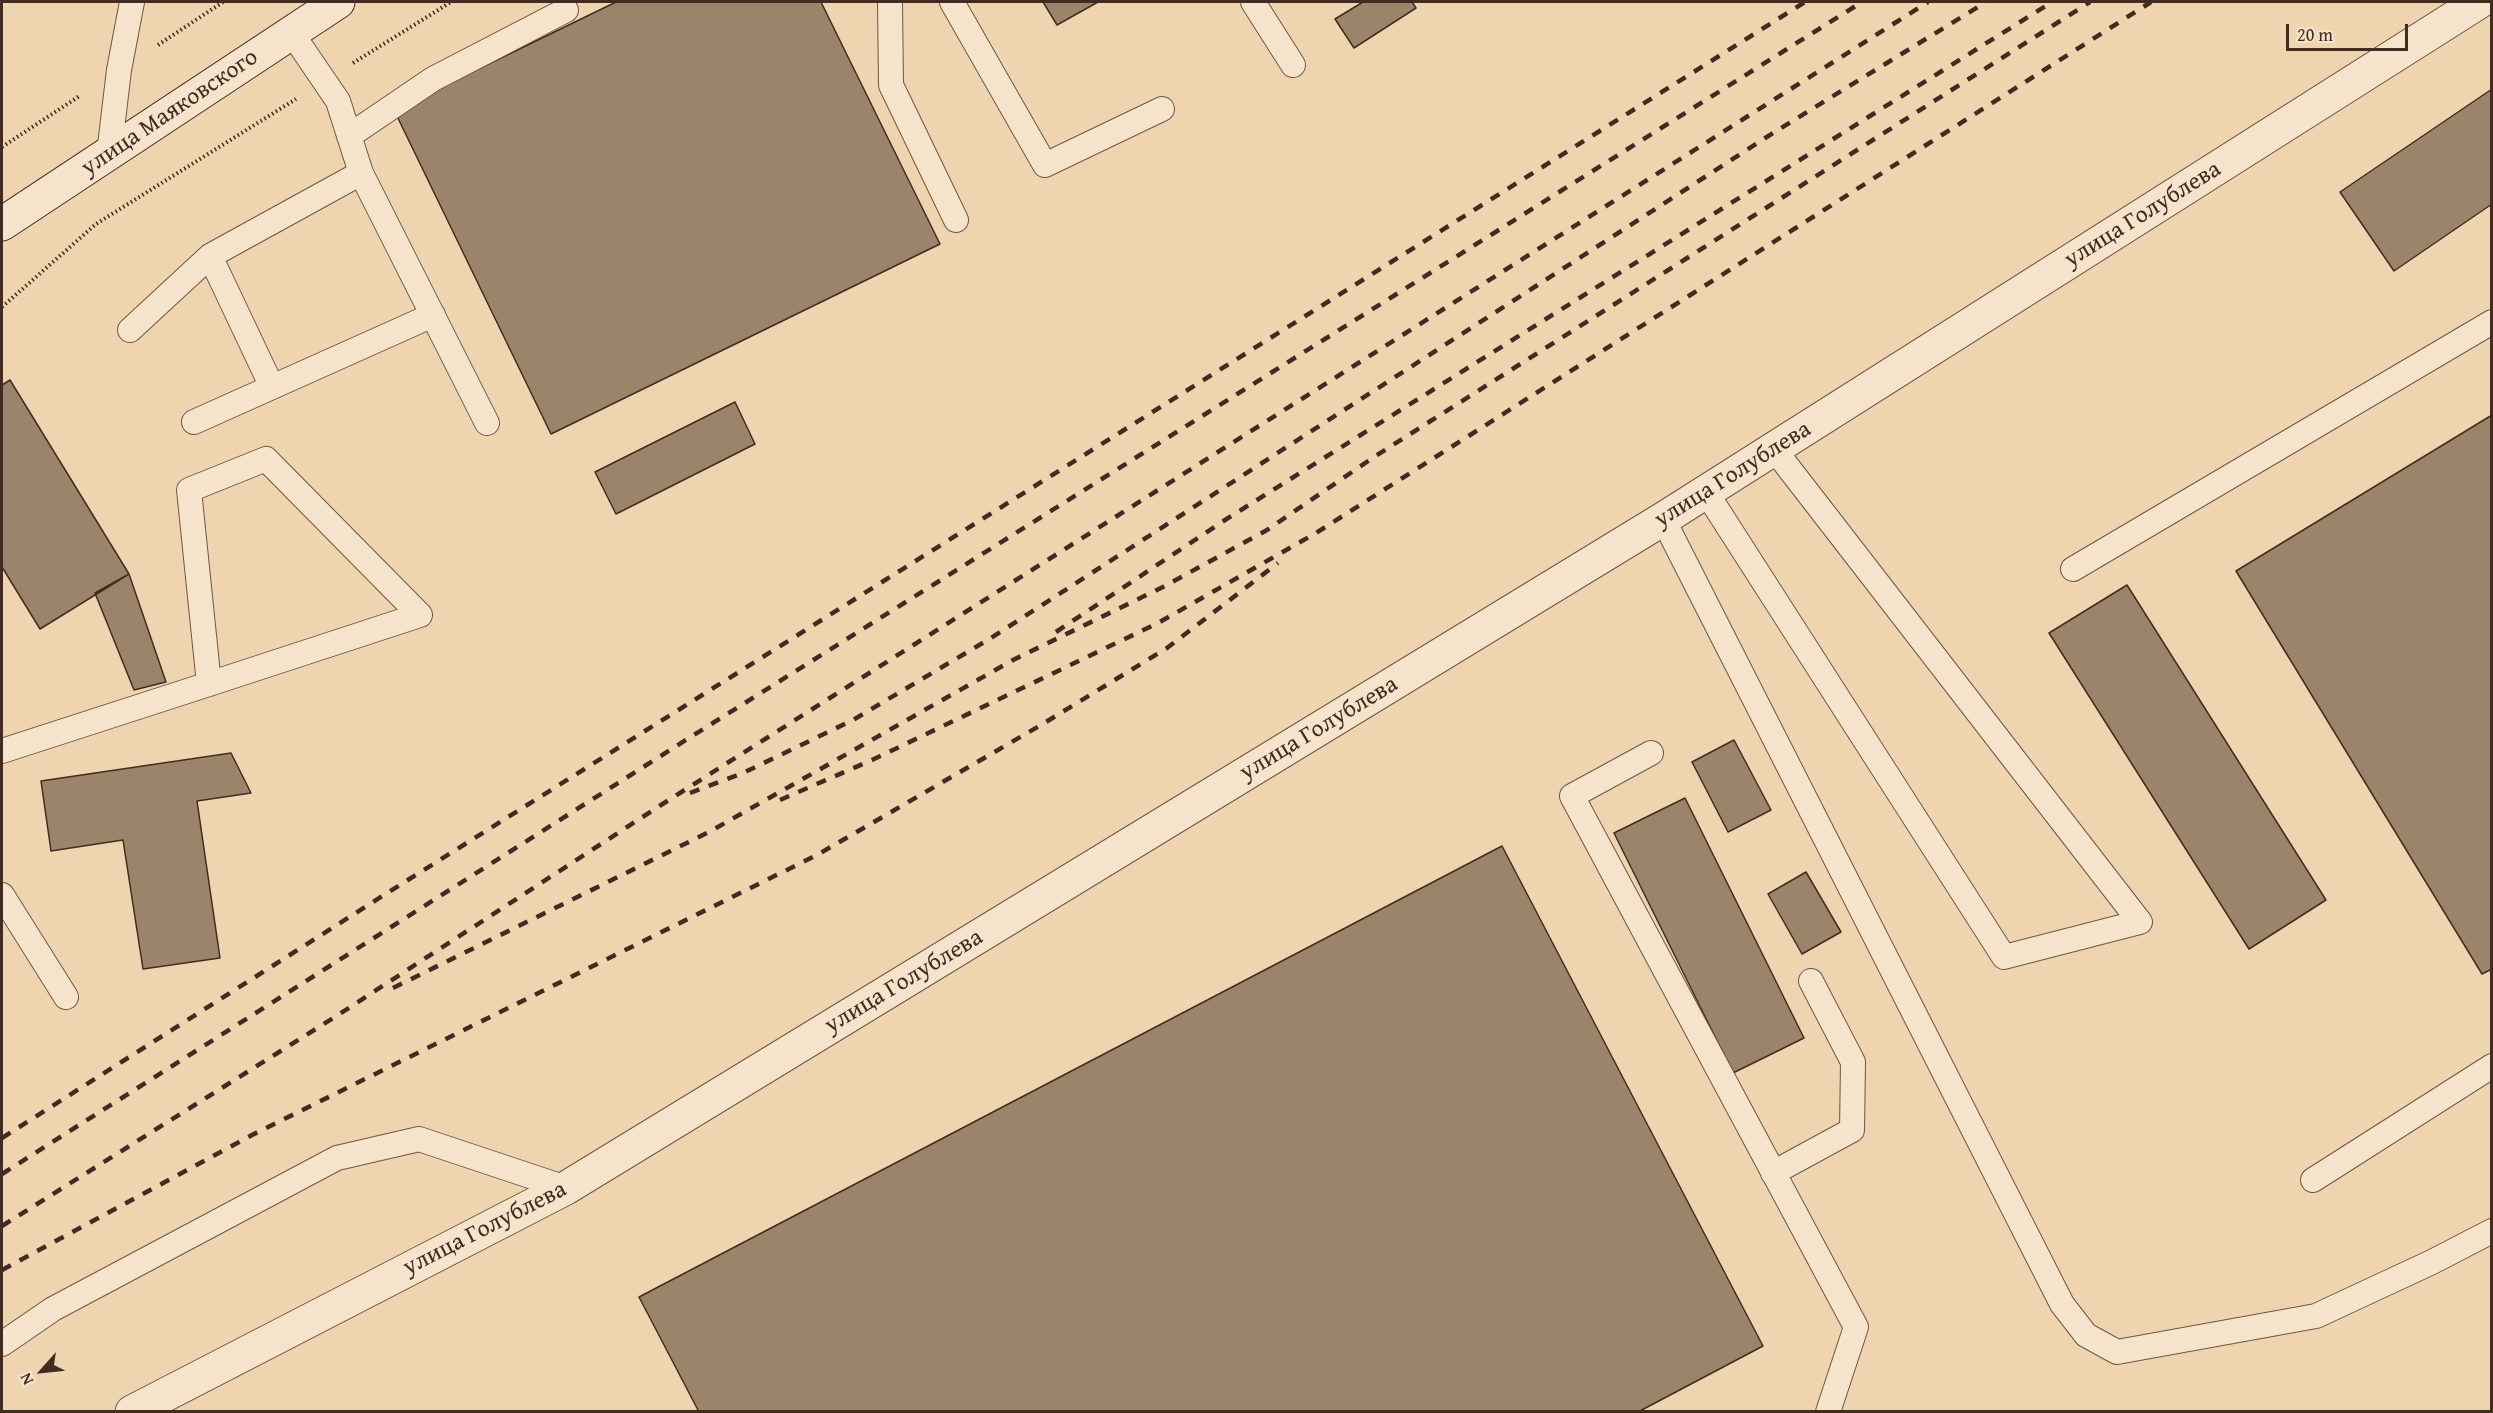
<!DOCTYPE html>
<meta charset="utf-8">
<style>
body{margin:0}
#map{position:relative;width:2493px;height:1413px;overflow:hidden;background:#efd5af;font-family:"Gentium Book Plus",serif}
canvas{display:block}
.frame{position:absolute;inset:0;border:3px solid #422c22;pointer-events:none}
.north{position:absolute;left:12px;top:1341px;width:60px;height:60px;-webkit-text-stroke:4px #f5e4cb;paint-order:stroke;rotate:243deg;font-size:16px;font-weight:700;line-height:24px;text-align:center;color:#422c22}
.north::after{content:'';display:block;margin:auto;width:21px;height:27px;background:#422c22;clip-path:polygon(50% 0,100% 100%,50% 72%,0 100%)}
.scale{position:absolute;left:2286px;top:24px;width:122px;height:27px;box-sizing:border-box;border:3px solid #422c22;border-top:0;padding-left:8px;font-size:18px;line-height:21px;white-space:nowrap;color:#422c22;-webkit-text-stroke:4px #f5e4cb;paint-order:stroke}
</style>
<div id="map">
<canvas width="2493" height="1413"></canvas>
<div class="frame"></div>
<div class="north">N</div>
<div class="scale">20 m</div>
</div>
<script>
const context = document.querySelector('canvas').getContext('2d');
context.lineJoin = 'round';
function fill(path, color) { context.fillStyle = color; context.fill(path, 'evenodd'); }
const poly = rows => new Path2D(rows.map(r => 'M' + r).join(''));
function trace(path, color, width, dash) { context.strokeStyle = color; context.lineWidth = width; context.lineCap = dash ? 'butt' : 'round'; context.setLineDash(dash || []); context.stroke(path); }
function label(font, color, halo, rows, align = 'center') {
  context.font = font + ' "Gentium Book Plus",serif'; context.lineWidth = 4.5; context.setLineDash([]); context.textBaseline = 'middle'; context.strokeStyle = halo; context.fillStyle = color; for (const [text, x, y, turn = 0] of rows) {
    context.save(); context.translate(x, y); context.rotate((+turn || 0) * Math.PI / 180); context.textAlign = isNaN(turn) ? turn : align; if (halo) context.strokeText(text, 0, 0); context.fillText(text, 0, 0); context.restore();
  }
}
const building = poly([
 [616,2,821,2,940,244,551,434,394,110,616,2],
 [1043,2,1098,2,1057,25,1043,2],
 [1363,2,1412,2,1416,8,1354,48,1335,19,1363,2],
 [2492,89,2492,204,2394,271,2340,192,2492,89],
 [10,380,129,574,40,629,2,567,2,385,10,380],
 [735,402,755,444,616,514,595,472,735,402],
 [2492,415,2492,969,2482,974,2236,571,2492,415],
 [129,574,166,682,134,690,95,593,129,574],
 [2127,585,2326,900,2249,949,2049,633,2127,585],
 [1734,740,1771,810,1728,832,1692,762,1734,740],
 [231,753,251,793,197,801,220,958,143,969,123,840,51,851,41,781,231,753],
 [1685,798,1804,1038,1733,1073,1614,833,1685,798],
 [1502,846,1763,1346,1638,1412,699,1412,639,1297,1502,846],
 [1806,872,1841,932,1802,954,1768,894,1806,872]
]);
fill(building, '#9c846b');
trace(building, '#422c22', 1.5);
const lane = poly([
 [890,2,891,85,956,220],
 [952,2,1045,165,1162,109],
 [1253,2,1293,65],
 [349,136,433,79,566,10],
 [109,154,119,70,132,2],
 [361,173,487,423],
 [210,256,272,387],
 [130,330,210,256,361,173,338,101,291,32],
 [194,422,433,315],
 [1706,492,2004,957,2140,922,1774,449],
 [1663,519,2062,1304,2086,1335,2117,1352,2316,1316,2432,1262,2492,1231],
 [2073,569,2492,322],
 [2,751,209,684,420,615,266,459,189,490,209,684],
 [1651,753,1572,796,1856,1327,1828,1412],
 [2,895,66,997],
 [1773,1173,1852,1130,1853,1062,1811,981],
 [2313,1180,2492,1066],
 [2,1344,53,1309,337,1158,419,1139,566,1188]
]);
const street = poly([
 [132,1412,566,1188,1663,519,2479,2]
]);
const secondary = poly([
 [2,224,338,2]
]);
trace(lane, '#6d5645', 26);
trace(street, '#6d5645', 35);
trace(secondary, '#422c22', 35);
trace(poly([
 [158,45,223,2],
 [353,63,451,2],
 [2,147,81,95],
 [2,307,96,224,296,99]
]), '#422c22', 4, [1.5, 3]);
trace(lane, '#f5e4cb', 24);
trace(street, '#f5e4cb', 33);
trace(secondary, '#f5e4cb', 33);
trace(poly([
 [1056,632,1225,520,2052,2],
 [690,793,743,773,853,720,991,638,1773,133,1986,2],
 [780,800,872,760,1158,623,1316,533,2151,2],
 [393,988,709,832,1013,660,1163,587,1267,530,1374,457,2090,2],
 [2,1138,384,895,1805,2],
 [2,1174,689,738,1862,2],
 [2,1226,338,1015,661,805,1928,2],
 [2,1270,252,1135,817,855,1041,725,1167,648,1278,563]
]), '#422c22', 4.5, [10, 10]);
label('24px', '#422c22', '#f5e4cb', [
 ["улица Маяковского",170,113,-34],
 ["улица Голублева",2143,215,-32],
 ["улица Голублева",1733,475,-32],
 ["улица Голублева",1319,729,-31],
 ["улица Голублева",904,982,-31],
 ["улица Голублева",485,1229,-27]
]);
</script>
